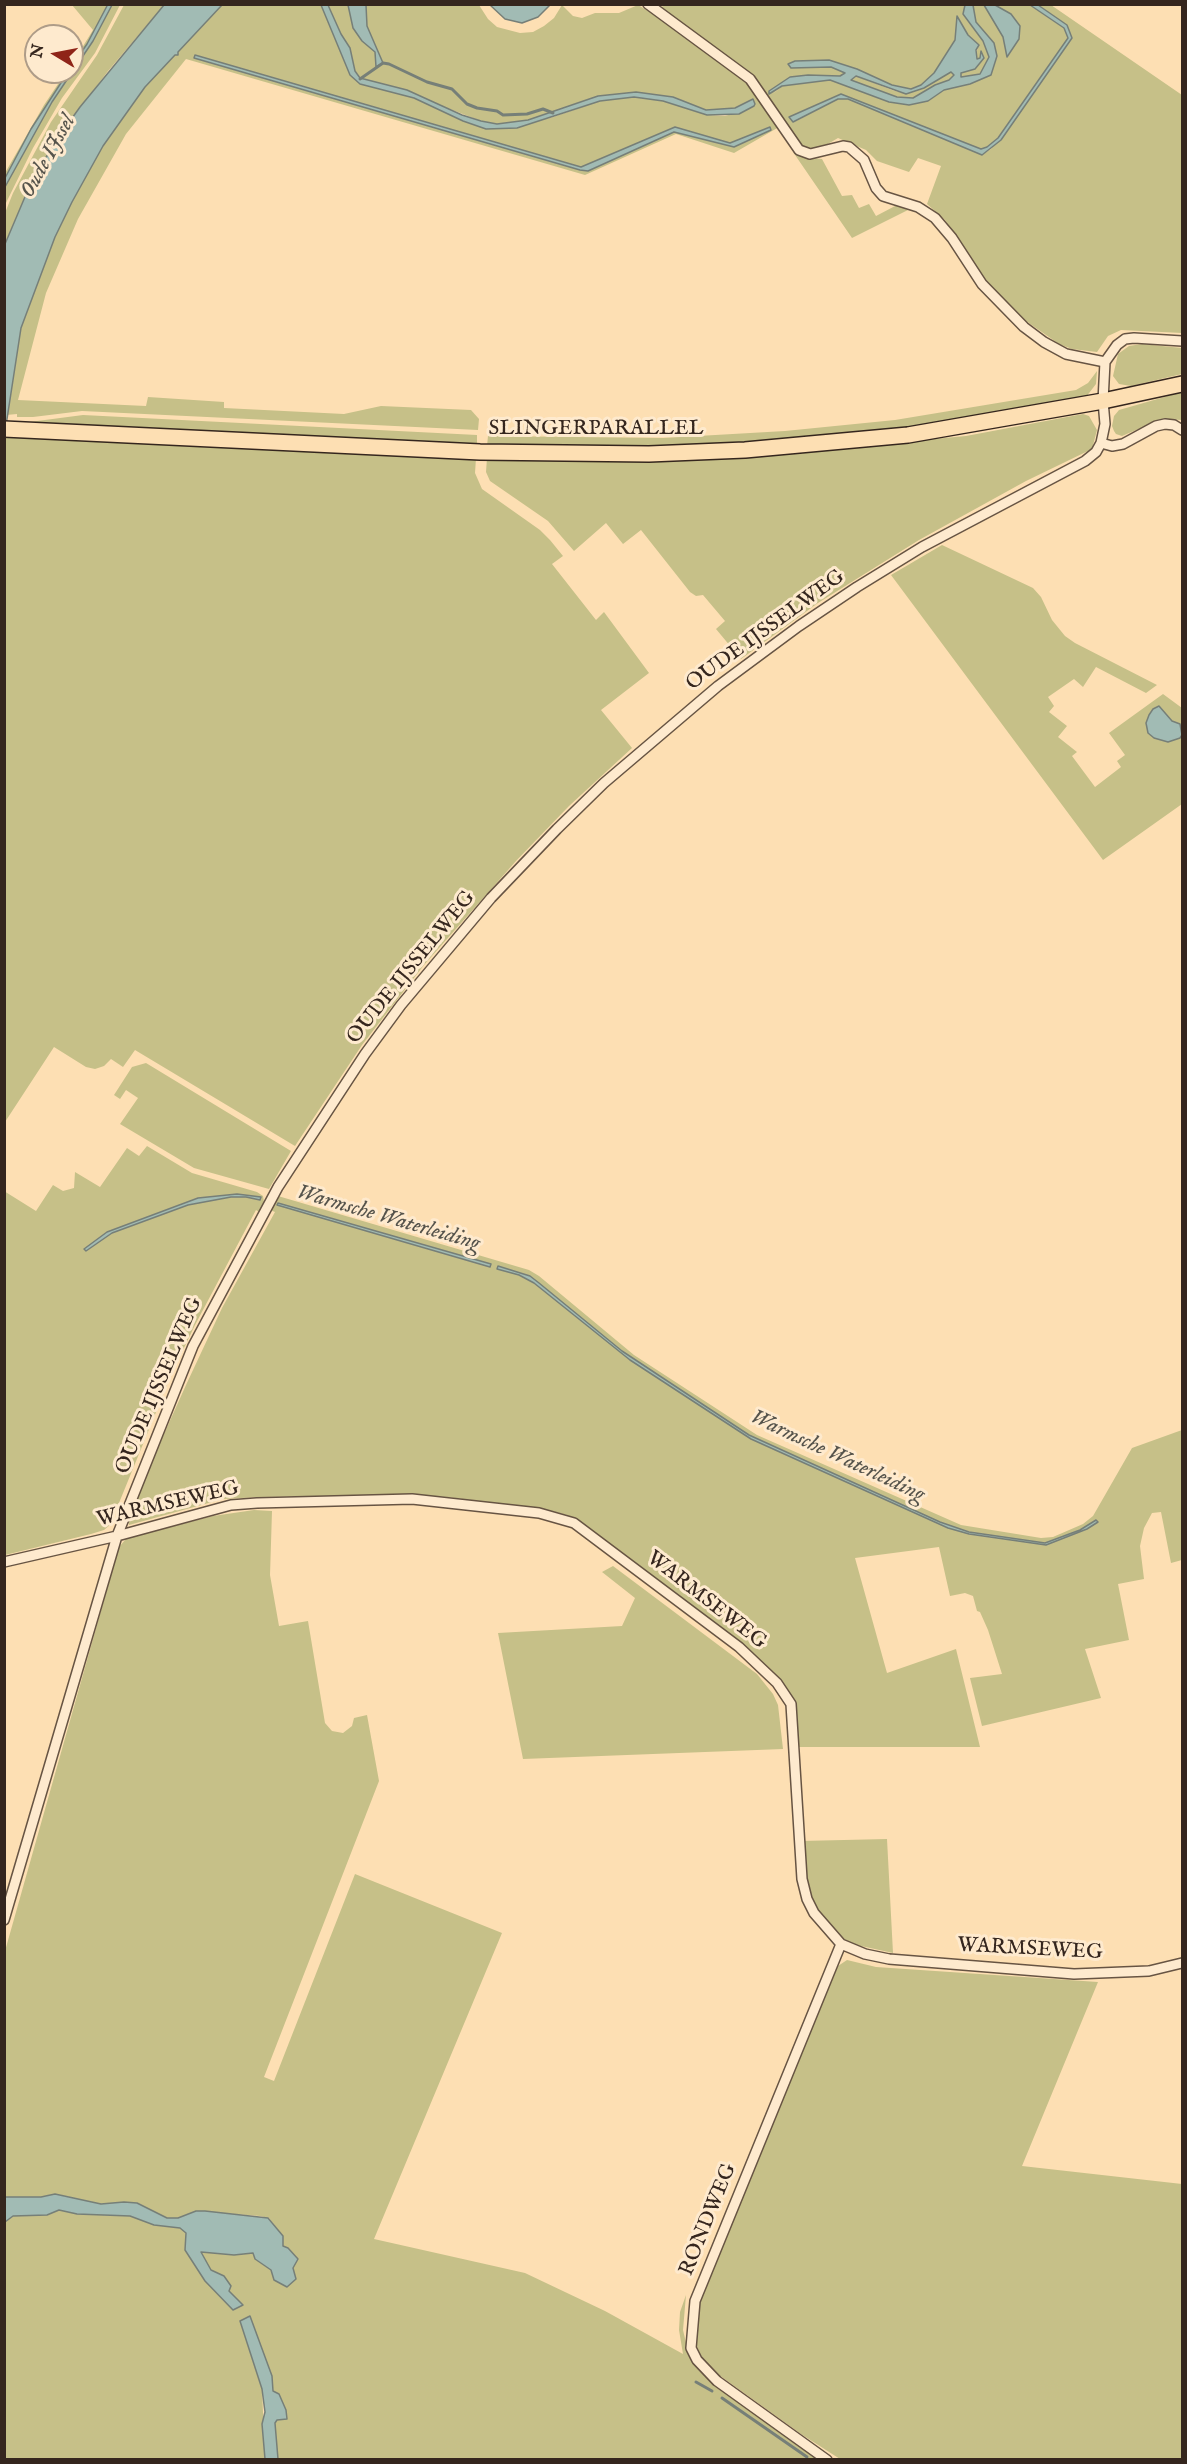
<!DOCTYPE html>
<style>
body{margin:0}
#map{position:relative;width:1187px;height:2464px;overflow:hidden;background:#fddfb3;font-family:"IM FELL English",serif}
canvas{display:block}
.frame{position:absolute;inset:0;border:6px solid #35261e;pointer-events:none}
.north{position:absolute;left:24px;top:24px;width:60px;height:60px;box-sizing:border-box;background:#feeace;border:2px solid #ae9c88;border-radius:50%;rotate:280deg;font-size:16px;font-weight:700;line-height:24px;text-align:center;color:#35261e}
.north::after{content:'';display:block;margin:auto;width:21px;height:27px;background:#8f2418;clip-path:polygon(50% 0,100% 100%,50% 72%,0 100%)}
</style>
<div id="map">
<canvas width="1187" height="2464"></canvas>
<div class="frame"></div>
<div class="north">N</div>
</div>
<script>
const context = document.querySelector('canvas').getContext('2d');
context.lineJoin = 'round';
function fill(path, color) { context.fillStyle = color; context.fill(path, 'evenodd'); }
const poly = rows => new Path2D(rows.map(r => 'M' + r).join(''));
function trace(path, color, width, dash) { context.strokeStyle = color; context.lineWidth = width; context.lineCap = dash ? 'butt' : 'round'; context.setLineDash(dash || []); context.stroke(path); }
function label(font, color, halo, rows, align = 'center') {
  context.font = font + ' "IM FELL English",serif'; context.lineWidth = 6; context.setLineDash([]); context.textBaseline = 'middle'; context.strokeStyle = halo; context.fillStyle = color; for (const [text, x, y, turn = 0] of rows) {
    context.save(); context.translate(x, y); context.rotate((+turn || 0) * Math.PI / 180); context.textAlign = isNaN(turn) ? turn : align; if (halo) context.strokeText(text, 0, 0); context.fillText(text, 0, 0); context.restore();
  }
}
fill(poly([
 [668,4,965,5,963,14,983,41,989,57,980,74,961,77,960,73,980,58,977,60,975,56,979,45,968,35,957,18,955,40,934,73,921,85,911,89,892,85,857,69,829,60,795,61,788,64,802,68,831,67,845,73,840,77,808,75,790,77,773,94,782,86,830,80,889,102,928,101,944,90,970,84,991,75,997,56,976,22,973,5,984,5,1003,37,1007,56,1019,39,1011,14,995,5,1030,5,1064,28,1068,38,998,138,987,147,981,149,841,94,794,122,838,99,848,99,982,155,991,149,1072,38,1067,25,1038,5,1051,5,1182,95,1182,333,1121,330,1108,336,1097,352,1072,349,1059,344,1013,312,983,278,945,220,927,204,941,166,918,158,909,172,877,161,866,150,838,138,821,148,810,150,801,147,765,96,659,8],
 [72,5,120,5,95,53,62,98,33,148,5,205,5,173,44,105,66,72,72,72,72,64,93,30],
 [124,5,164,5,108,71,55,142,30,185,5,243,5,213,13,193,51,122,97,55],
 [222,5,321,5,350,75,360,84,414,98,486,129,550,118,600,101,634,97,663,101,707,115,725,116,747,110,753,99,735,108,719,111,706,110,673,97,598,96,528,120,497,124,481,121,393,87,361,78,355,71,350,48,341,34,328,5,479,5,488,19,497,27,520,33,533,32,544,26,554,18,562,5,573,16,582,18,595,13,619,13,638,5,665,21,747,82,779,127,734,153,676,134,585,175,186,59,126,134,78,219,46,293,18,400,146,406,148,397,224,402,224,408,344,414,381,406,471,410,479,419,478,430,82,411,33,417,17,417,17,414,6,415,21,328,55,237,72,202,103,146,145,87],
 [951,72,954,75,949,80,935,85,913,98,897,97,850,80,856,76,892,90,906,94],
 [793,152,803,157,822,159,842,196,852,195,859,208,869,204,876,216,897,205,908,210,852,238],
 [1142,344,1182,348,1182,374,1131,386,1119,384,1113,376,1118,354,1129,346],
 [1097,371,1096,384,1086,397,907,429,831,437,679,447,487,446,488,436,663,438,785,431,895,420,1076,390,1088,383],
 [1182,392,1182,420,1162,419,1122,436,1116,434,1114,431,1112,426,1114,416,1119,410],
 [1083,414,1089,416,1097,430,1092,449,1026,481,919,540,818,603,741,659,716,629,725,621,703,595,696,596,690,592,641,530,623,544,606,523,574,551,548,521,490,481,486,472,487,458,773,454,966,436],
 [83,415,477,435,477,446,22,423],
 [5,437,476,458,475,473,482,489,540,530,550,540,563,556,552,564,596,620,604,612,649,673,601,710,632,748,569,806,516,861,424,965,362,1045,295,1146,135,1050,123,1067,111,1059,104,1066,95,1069,86,1067,54,1047,5,1122],
 [942,545,1033,588,1041,597,1052,620,1065,636,1075,643,1157,685,1146,693,1096,667,1083,687,1074,679,1048,697,1054,706,1049,712,1067,726,1058,737,1077,752,1072,756,1095,787,1121,767,1117,761,1125,755,1109,733,1163,694,1182,708,1182,727,1172,721,1159,707,1154,738,1168,742,1182,735,1182,804,1103,860,891,575],
 [146,1063,291,1151,269,1189,194,1168,120,1124,138,1098,126,1090,120,1099,114,1095,132,1067],
 [147,1146,192,1173,257,1192,263,1196,264,1202,259,1212,256,1210,195,1325,172,1373,110,1525,104,1530,91,1534,5,1555,4,1191,36,1211,53,1185,63,1191,74,1188,75,1172,100,1187,127,1148,139,1156],
 [278,1196,529,1270,539,1276,634,1355,757,1435,961,1525,1041,1538,1053,1537,1083,1524,1093,1516,1132,1448,1182,1430,1182,1560,1171,1563,1161,1512,1152,1513,1144,1528,1140,1546,1144,1579,1118,1584,1129,1640,1085,1649,1101,1698,982,1726,970,1678,1002,1674,988,1630,980,1612,977,1611,973,1596,965,1593,950,1596,939,1547,855,1558,887,1673,956,1649,980,1747,794,1747,792,1707,781,1683,766,1666,600,1536,567,1515,552,1511,448,1497,407,1495,260,1497,223,1499,129,1525,129,1518,146,1474,186,1385,222,1308,275,1212,270,1210],
 [254,1510,272,1511,270,1575,279,1626,308,1621,325,1723,332,1731,343,1733,352,1726,354,1718,367,1715,379,1781,264,2077,274,2081,355,1874,502,1933,374,2239,525,2273,605,2311,683,2354,679,2330,680,2312,686,2295,683,2330,687,2347,696,2365,826,2459,278,2459,275,2423,277,2420,284,2420,273,2392,250,2316,240,2321,262,2389,265,2459,5,2459,5,2222,13,2216,47,2215,59,2210,77,2214,130,2216,154,2225,180,2228,186,2232,185,2250,205,2281,233,2310,242,2305,228,2291,224,2276,211,2270,200,2252,253,2253,255,2259,271,2270,282,2246,283,2236,269,2218,260,2216,196,2211,178,2218,167,2218,137,2203,124,2202,101,2204,55,2194,41,2197,5,2197,5,1951,119,1547,126,1539,140,1535,213,1516],
 [613,1566,757,1674,773,1694,778,1705,783,1749,523,1759,498,1633,622,1626,635,1598,602,1572],
 [887,1839,893,1953,852,1944,830,1930,809,1898,801,1841],
 [847,1960,876,1967,1098,1982,1022,2166,1182,2184,1182,2459,840,2459,801,2434,712,2370,703,2360,695,2342,700,2298,838,1966]
]), '#c6c088');
const water = poly([
 [108,4,112,5,93,41,52,102,5,187,5,178,31,129,68,72,72,72,72,66,87,44,108,4],
 [164,5,222,5,178,52,178,55,175,55,145,87,103,146,72,202,55,237,21,328,5,432,5,244,30,185,55,142,80,107,164,5],
 [321,5,328,5,341,34,350,48,355,71,360,78,407,90,462,115,481,121,497,124,528,120,598,96,636,92,673,97,706,110,735,108,753,99,755,104,754,106,739,114,707,115,663,101,634,97,600,101,517,128,486,129,463,121,414,98,360,84,350,75,321,5],
 [348,5,366,5,367,26,383,63,376,67,375,52,362,41,353,28,348,5],
 [490,5,550,5,538,17,522,23,505,19,490,5],
 [965,5,973,5,976,22,994,43,997,56,991,75,970,84,944,90,928,101,909,105,889,102,830,80,782,86,769,94,769,91,790,77,808,75,840,76,845,73,831,67,791,68,788,64,795,61,829,60,857,69,892,85,911,89,921,85,934,73,955,40,957,16,968,35,979,45,976,50,977,59,980,58,981,51,984,58,975,69,961,73,961,77,980,74,989,57,983,41,963,14,965,5],
 [951,72,954,75,949,80,935,85,913,98,897,97,851,80,856,76,906,94,924,88,951,72],
 [984,5,995,5,1011,14,1020,26,1019,39,1007,57,1003,37,984,5],
 [1030,5,1038,5,1067,25,1072,38,1001,140,982,155,848,99,838,99,793,122,789,117,841,94,981,149,987,147,998,138,1068,38,1064,28,1030,5],
 [195,55,581,167,675,127,730,143,770,127,771,130,734,147,674,132,588,171,580,170,194,58,195,55],
 [1159,706,1172,721,1180,724,1182,735,1180,738,1168,742,1154,738,1148,733,1146,723,1149,715,1153,709,1159,706],
 [237,1194,261,1197,260,1200,246,1197,231,1197,188,1205,112,1233,86,1251,84,1249,107,1232,198,1198,237,1194],
 [278,1203,491,1264,490,1267,277,1205,278,1203],
 [498,1266,530,1276,539,1283,622,1351,749,1435,940,1522,969,1532,1045,1543,1080,1530,1096,1520,1098,1522,1087,1529,1046,1545,969,1534,948,1528,751,1439,630,1360,534,1283,519,1275,497,1269,498,1266],
 [55,2194,101,2204,124,2202,137,2203,167,2218,178,2218,196,2211,205,2211,268,2218,283,2236,283,2246,288,2248,298,2259,293,2268,296,2279,287,2287,274,2280,271,2270,255,2259,253,2253,234,2255,201,2252,211,2270,224,2276,231,2286,229,2291,243,2305,233,2310,205,2281,185,2250,186,2233,180,2228,154,2225,130,2216,77,2214,59,2210,47,2215,13,2216,5,2222,5,2197,41,2197,55,2194],
 [250,2316,272,2376,273,2391,279,2394,286,2410,287,2419,277,2420,275,2423,278,2459,265,2459,262,2424,265,2412,262,2389,240,2321,250,2316]
]);
fill(water, '#a1bbb4');
trace(water, '#767f78', 1.5);
trace(poly([
 [360,79,383,63,389,64,427,82,452,89,467,104,477,108,497,111,503,115,527,114,543,109,553,113],
 [696,2382,712,2391],
 [722,2398,807,2457]
]), '#767f78', 3);
const street = poly([
 [648,4,750,79,799,150,810,154,843,146,849,147,864,160,876,188,883,196,918,207,935,218,952,238,982,284,1024,327,1044,342,1066,354,1105,362],
 [1101,443,1112,446,1123,444,1156,426,1165,424,1174,425,1182,430],
 [4,1562,117,1536,231,1505,257,1503,412,1499,539,1513,574,1523,739,1647,777,1683,791,1704,802,1879,807,1899,814,1913,841,1944,865,1954,889,1959,1074,1974,1149,1971,1182,1963],
 [4,1920,117,1536,193,1346,278,1187,365,1054,401,1005,491,898,557,829,604,783,718,686,799,626,857,587,922,547,1085,461,1096,452,1101,443,1105,424,1103,401,1105,362,1117,345,1125,339,1134,338,1182,341],
 [827,2460,717,2381,697,2360,691,2348,695,2301,841,1944]
]);
const primary = poly([
 [4,429,480,452,649,454,745,450,908,435,1103,401,1182,384]
]);
trace(street, '#675443', 12);
trace(primary, '#35261e', 18);
trace(street, '#feeace', 9);
trace(primary, '#fddfb3', 15);
label('21px', '#35261e', '#feeace', [
 ["SLINGERPARALLEL",596,430],
 ["OUDE IJSSELWEG",766,631,-36],
 ["OUDE IJSSELWEG",412,968,-51],
 ["OUDE IJSSELWEG",160,1386,-67],
 ["WARMSEWEG",168,1505,-13],
 ["WARMSEWEG",706,1601,38],
 ["WARMSEWEG",1030,1950,3],
 ["RONDWEG",709,2220,-68]
]);
label('italic 22px', '#55534b', '#feeace', [
 ["Oude IJssel",49,157,-61],
 ["Warmsche Waterleiding",388,1219,16],
 ["Warmsche Waterleiding",837,1457,25]
]);
</script>
